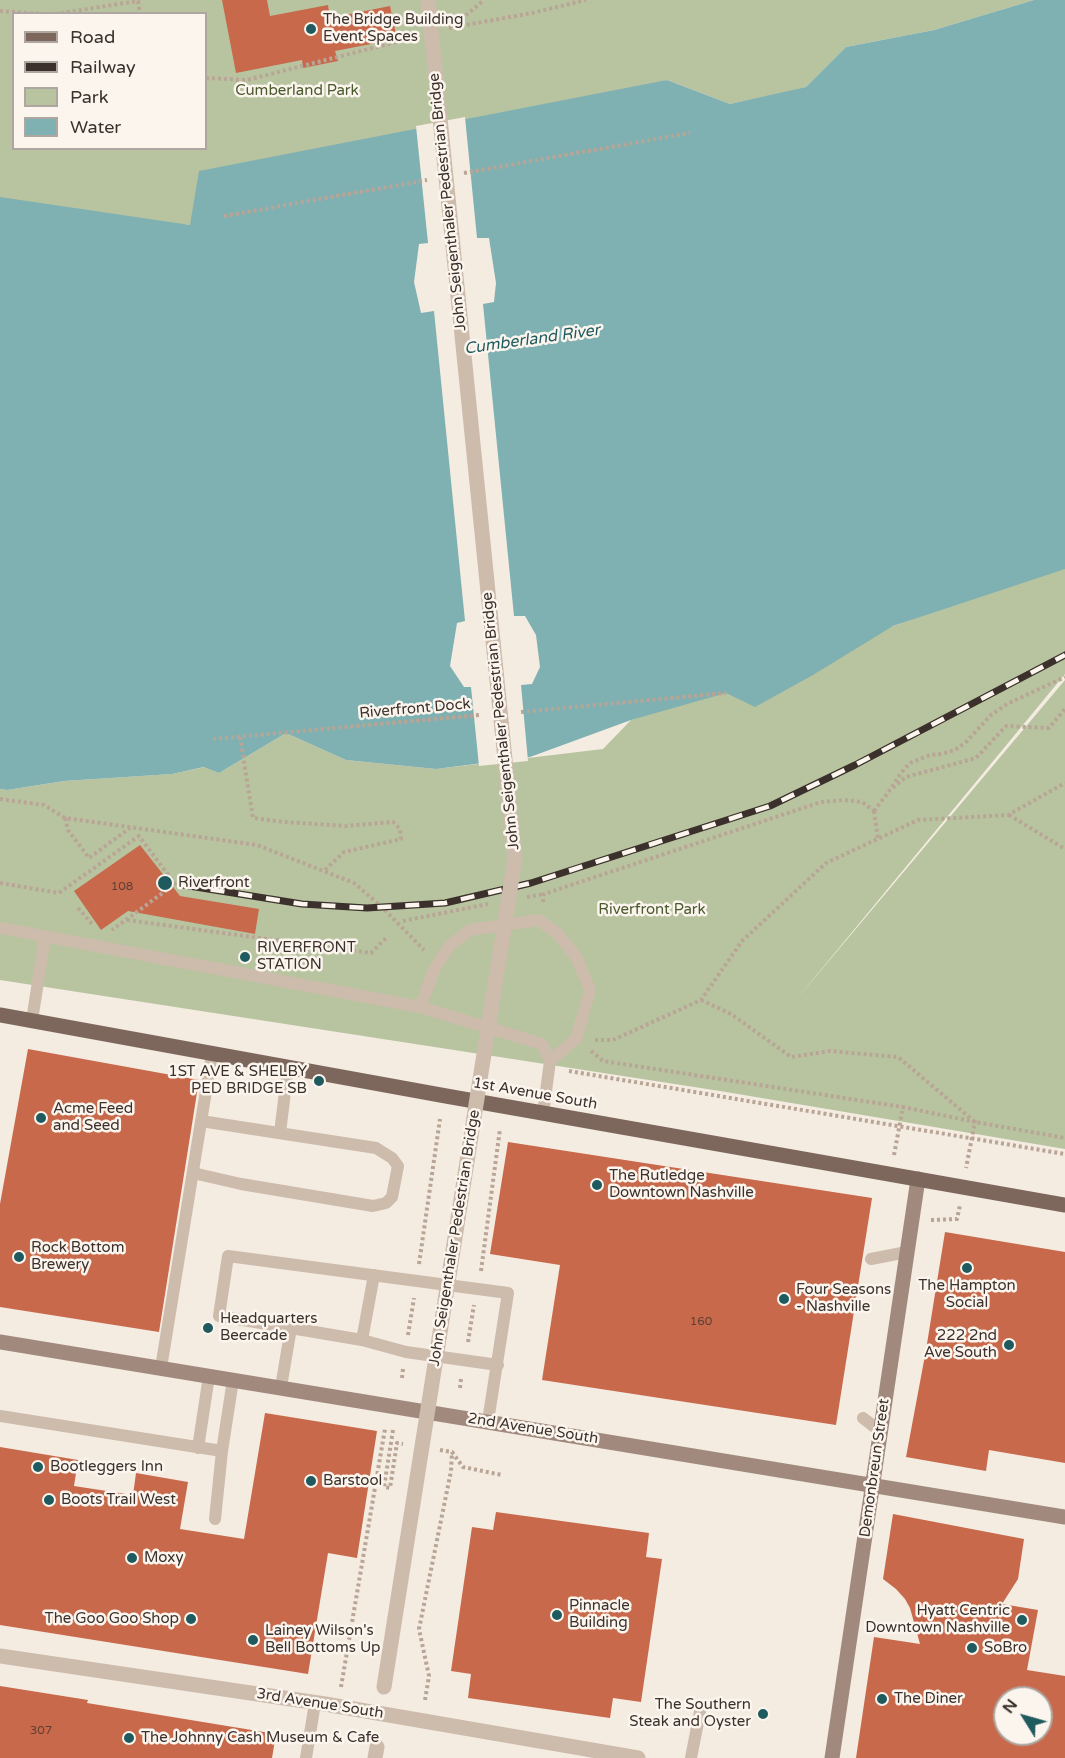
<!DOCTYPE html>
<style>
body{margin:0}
#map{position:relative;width:1065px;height:1758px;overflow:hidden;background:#f4ebe1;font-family:"Varela Round",sans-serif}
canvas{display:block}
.legend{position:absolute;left:12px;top:12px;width:195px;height:138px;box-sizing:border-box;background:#fbf5ee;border:2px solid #aea6a0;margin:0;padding:8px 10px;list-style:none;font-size:18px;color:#3b302b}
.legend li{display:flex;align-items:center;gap:12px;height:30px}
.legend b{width:30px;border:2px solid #aea6a0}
.north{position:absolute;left:993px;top:1686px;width:60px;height:60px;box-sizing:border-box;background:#fbf5ee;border:2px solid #aea6a0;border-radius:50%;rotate:307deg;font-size:16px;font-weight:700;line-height:24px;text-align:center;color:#3b302b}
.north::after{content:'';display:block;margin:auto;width:21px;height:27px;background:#1f5a5e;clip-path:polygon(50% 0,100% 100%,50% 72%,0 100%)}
</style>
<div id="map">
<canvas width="1065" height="1758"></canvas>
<ul class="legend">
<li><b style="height:8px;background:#7d675c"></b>Road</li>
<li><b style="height:8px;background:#3b302b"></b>Railway</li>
<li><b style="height:16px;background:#b8c4a0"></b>Park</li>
<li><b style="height:16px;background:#7fb0b2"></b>Water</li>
</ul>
<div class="north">N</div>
</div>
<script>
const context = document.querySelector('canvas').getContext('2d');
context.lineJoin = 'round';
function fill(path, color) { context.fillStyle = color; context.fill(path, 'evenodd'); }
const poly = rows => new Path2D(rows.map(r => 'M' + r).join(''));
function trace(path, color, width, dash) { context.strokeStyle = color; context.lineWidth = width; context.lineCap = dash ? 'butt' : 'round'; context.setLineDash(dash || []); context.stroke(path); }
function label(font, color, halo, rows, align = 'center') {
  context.font = font + ' "Varela Round",sans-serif'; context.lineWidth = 5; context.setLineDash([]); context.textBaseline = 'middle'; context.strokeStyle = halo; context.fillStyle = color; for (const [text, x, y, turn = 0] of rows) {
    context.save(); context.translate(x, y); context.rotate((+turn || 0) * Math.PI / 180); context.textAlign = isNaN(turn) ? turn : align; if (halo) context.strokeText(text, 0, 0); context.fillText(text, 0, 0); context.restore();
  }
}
fill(poly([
 [0,0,1034,0,934,30,846,47,806,87,783,93,730,104,667,80,190,225,0,213],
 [14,14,206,14,206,148,14,148],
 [1065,568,1065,674,796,1000,1065,680,1065,1149,720,1091,0,980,0,789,7,790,64,781,172,774,205,767,219,773,286,733,346,760,436,769,603,749,631,720,969,599]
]), '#b8c4a0');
fill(poly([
 [1034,0,1065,0,1065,569,893,626,813,675,755,707,726,693,631,720,530,757,436,769,346,760,286,733,219,773,204,767,172,774,64,781,7,790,0,789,0,197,190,225,199,171,667,80,730,104,806,87,846,47,934,30]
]), '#7fb0b2');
fill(poly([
 [465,117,477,238,489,238,496,283,494,302,483,304,514,616,525,616,536,635,540,667,532,684,521,685,528,761,479,766,471,687,464,687,450,666,457,623,465,621,434,311,421,313,414,282,419,244,428,243,416,126]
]), '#f4ebe1');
fill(poly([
 [222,0,267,0,270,16,328,5,330,18,390,6,397,39,335,51,338,61,303,68,302,60,236,73],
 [140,845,180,896,259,909,255,934,128,911,101,930,74,891],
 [28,1049,199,1080,159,1332,0,1307,0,1204],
 [508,1142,872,1198,836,1425,542,1380,560,1265,490,1254],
 [945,1232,1065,1252,1065,1463,989,1450,986,1471,906,1457,926,1350],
 [265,1413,377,1431,357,1558,328,1553,308,1674,0,1625,0,1447,78,1460,74,1486,133,1495,136,1473,188,1482,180,1529,244,1539],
 [496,1512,649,1533,646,1557,662,1559,641,1702,613,1698,610,1718,468,1698,471,1674,451,1671,472,1527,493,1530],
 [893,1514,1024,1539,1018,1579,1002,1604,1038,1610,1027,1670,1065,1676,1065,1758,856,1758,874,1637,920,1644,910,1608,905,1599,896,1589,883,1579],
 [1005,1698,1041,1698,1041,1734,1005,1734],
 [0,1686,88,1700,87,1703,276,1734,272,1758,0,1758]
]), '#c8694b');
trace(poly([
 [0,11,42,14],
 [55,14,138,1,140,14],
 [452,27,484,0],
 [449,28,532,13,586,0],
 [206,78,247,80,412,38],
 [464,173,690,133],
 [224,216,427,180],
 [521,712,726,693],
 [240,737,253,818,284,822,346,826,393,822,400,829,401,839,344,852,324,871],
 [213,739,480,715],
 [892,787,901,773,910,763,930,755,941,754,955,750,966,742,991,715,1007,704,1065,677],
 [0,799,44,805,65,818,257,845,354,883,382,907,424,950],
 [874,811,890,790,906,777,976,758,1006,726,1049,728,1065,709],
 [874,811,878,839],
 [1009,815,1065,849],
 [65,818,68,830,89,858,130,828],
 [0,883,59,893,139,836,175,884,112,930],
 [527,897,544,894],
 [543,902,544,894,821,802,844,800,862,802,874,811],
 [78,908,93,925],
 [127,920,371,953,388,936],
 [403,921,488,904],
 [701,1000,731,1014,791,1057,830,1051,898,1057,975,1122,1065,1138],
 [595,1040,613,1040,701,1000,742,941,826,863,918,820,1008,815,1065,783],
 [591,1051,603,1061,903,1107],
 [569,1071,1065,1154],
 [894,1155,903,1107,975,1122,966,1168],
 [931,1220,957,1219,960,1205],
 [419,1264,440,1119],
 [481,1271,500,1129],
 [408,1335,414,1298],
 [468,1342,474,1305],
 [402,1378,403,1369],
 [460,1388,461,1379],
 [393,1430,384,1487,390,1488,397,1443,403,1444],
 [440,1450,452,1452,463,1467,502,1475],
 [341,1687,385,1429],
 [425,1700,429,1676,419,1629,451,1471,452,1452]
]), '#b9a596', 4, [3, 3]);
trace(poly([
 [0,928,420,1007,542,1044,550,1061,543,1114],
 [420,1007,435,968,450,945,470,930,539,920,557,933,577,958,590,990,576,1039,550,1061],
 [32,1020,45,938],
 [280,1133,288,1067],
 [193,1173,241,1184,373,1206,386,1203,392,1197,398,1166,392,1158,376,1148,201,1121],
 [871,1259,907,1252],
 [291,1328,362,1340,406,1352,498,1365],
 [362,1340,374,1275],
 [161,1368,212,1054],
 [281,1387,291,1328,219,1316,228,1256,508,1293,488,1421],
 [0,1416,222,1451,215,1519],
 [863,1418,881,1432],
 [198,1448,209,1376],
 [222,1451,233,1380],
 [306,1758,315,1703],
 [691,1758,700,1712]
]), '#cdbbac', 12);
trace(poly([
 [0,1656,325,1704,638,1758],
 [375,1758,377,1747]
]), '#cdbbac', 15);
trace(poly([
 [0,1342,1065,1517],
 [832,1758,918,1179]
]), '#a18a7d', 15);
trace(poly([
 [0,1015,446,1096,1065,1205]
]), '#7d675c', 15);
const rail = poly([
 [183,885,302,904,367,908,445,903,531,883,770,806,855,765,1065,655]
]);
trace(rail, '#3b302b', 7);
trace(rail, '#fbf5ee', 4.5, [14]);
trace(poly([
 [384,1687,515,858,428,0]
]), '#cdbbac', 15);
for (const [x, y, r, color] of [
 [311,29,6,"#1f5a5e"],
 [165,883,8,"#1f5a5e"],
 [245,957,6,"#1f5a5e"],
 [319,1081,6,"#1f5a5e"],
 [41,1118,6,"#1f5a5e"],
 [597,1185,6,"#1f5a5e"],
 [19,1257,6,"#1f5a5e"],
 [967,1268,6,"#1f5a5e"],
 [784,1299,6,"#1f5a5e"],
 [208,1328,6,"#1f5a5e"],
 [1009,1345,6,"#1f5a5e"],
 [38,1467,6,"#1f5a5e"],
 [311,1481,6,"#1f5a5e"],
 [49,1500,6,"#1f5a5e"],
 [132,1558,6,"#1f5a5e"],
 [557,1615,6,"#1f5a5e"],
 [191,1619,6,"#1f5a5e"],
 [1022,1620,6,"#1f5a5e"],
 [253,1640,6,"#1f5a5e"],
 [972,1648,6,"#1f5a5e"],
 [882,1699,6,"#1f5a5e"],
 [763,1714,6,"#1f5a5e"],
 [129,1738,6,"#1f5a5e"]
]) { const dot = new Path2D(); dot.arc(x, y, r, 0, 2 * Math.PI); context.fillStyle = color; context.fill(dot); trace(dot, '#fbf5ee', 2); }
label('12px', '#5e3e33', null, [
 ["108",122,887],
 ["160",701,1322],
 ["307",41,1731]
]);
label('15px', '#3b302b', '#fbf5ee', [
 ["The Bridge Building",323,20],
 ["Event Spaces",323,37],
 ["Riverfront",178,883],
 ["RIVERFRONT",257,948],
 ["STATION",257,965],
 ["1ST AVE & SHELBY",307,1072,"right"],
 ["PED BRIDGE SB",307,1089,"right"],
 ["Acme Feed",53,1109],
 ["and Seed",53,1126],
 ["The Rutledge",609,1176],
 ["Downtown Nashville",609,1193],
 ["Rock Bottom",31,1248],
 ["Brewery",31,1265],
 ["The Hampton",967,1286,"center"],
 ["Social",967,1303,"center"],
 ["Four Seasons",796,1290],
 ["- Nashville",796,1307],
 ["Headquarters",220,1319],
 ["Beercade",220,1336],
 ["222 2nd",997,1336,"right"],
 ["Ave South",997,1353,"right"],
 ["Bootleggers Inn",50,1467],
 ["Barstool",323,1481],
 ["Boots Trail West",61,1500],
 ["Moxy",144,1558],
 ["Pinnacle",569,1606],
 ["Building",569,1623],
 ["Hyatt Centric",1010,1611,"right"],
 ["Downtown Nashville",1010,1628,"right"],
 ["The Goo Goo Shop",179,1619,"right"],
 ["Lainey Wilson's",265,1631],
 ["Bell Bottoms Up",265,1648],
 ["SoBro",984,1648],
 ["The Diner",894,1699],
 ["The Southern",751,1705,"right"],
 ["Steak and Oyster",751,1722,"right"],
 ["The Johnny Cash Museum & Cafe",141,1738]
], 'left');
label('15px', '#4a5a2e', '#fbf5ee', [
 ["Cumberland Park",297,91],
 ["Riverfront Park",652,910]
]);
label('15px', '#3b302b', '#fbf5ee', [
 ["John Seigenthaler Pedestrian Bridge",448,202,-96],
 ["Riverfront Dock",415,709,-5],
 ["John Seigenthaler Pedestrian Bridge",501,721,-96],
 ["1st Avenue South",535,1094,10],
 ["John Seigenthaler Pedestrian Bridge",455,1238,-81],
 ["2nd Avenue South",533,1429,9],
 ["Demonbreun Street",875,1468,-82],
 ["3rd Avenue South",320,1704,9]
]);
label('italic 16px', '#1f5a5e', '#fbf5ee', [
 ["Cumberland River",532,340,-8]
]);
</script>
